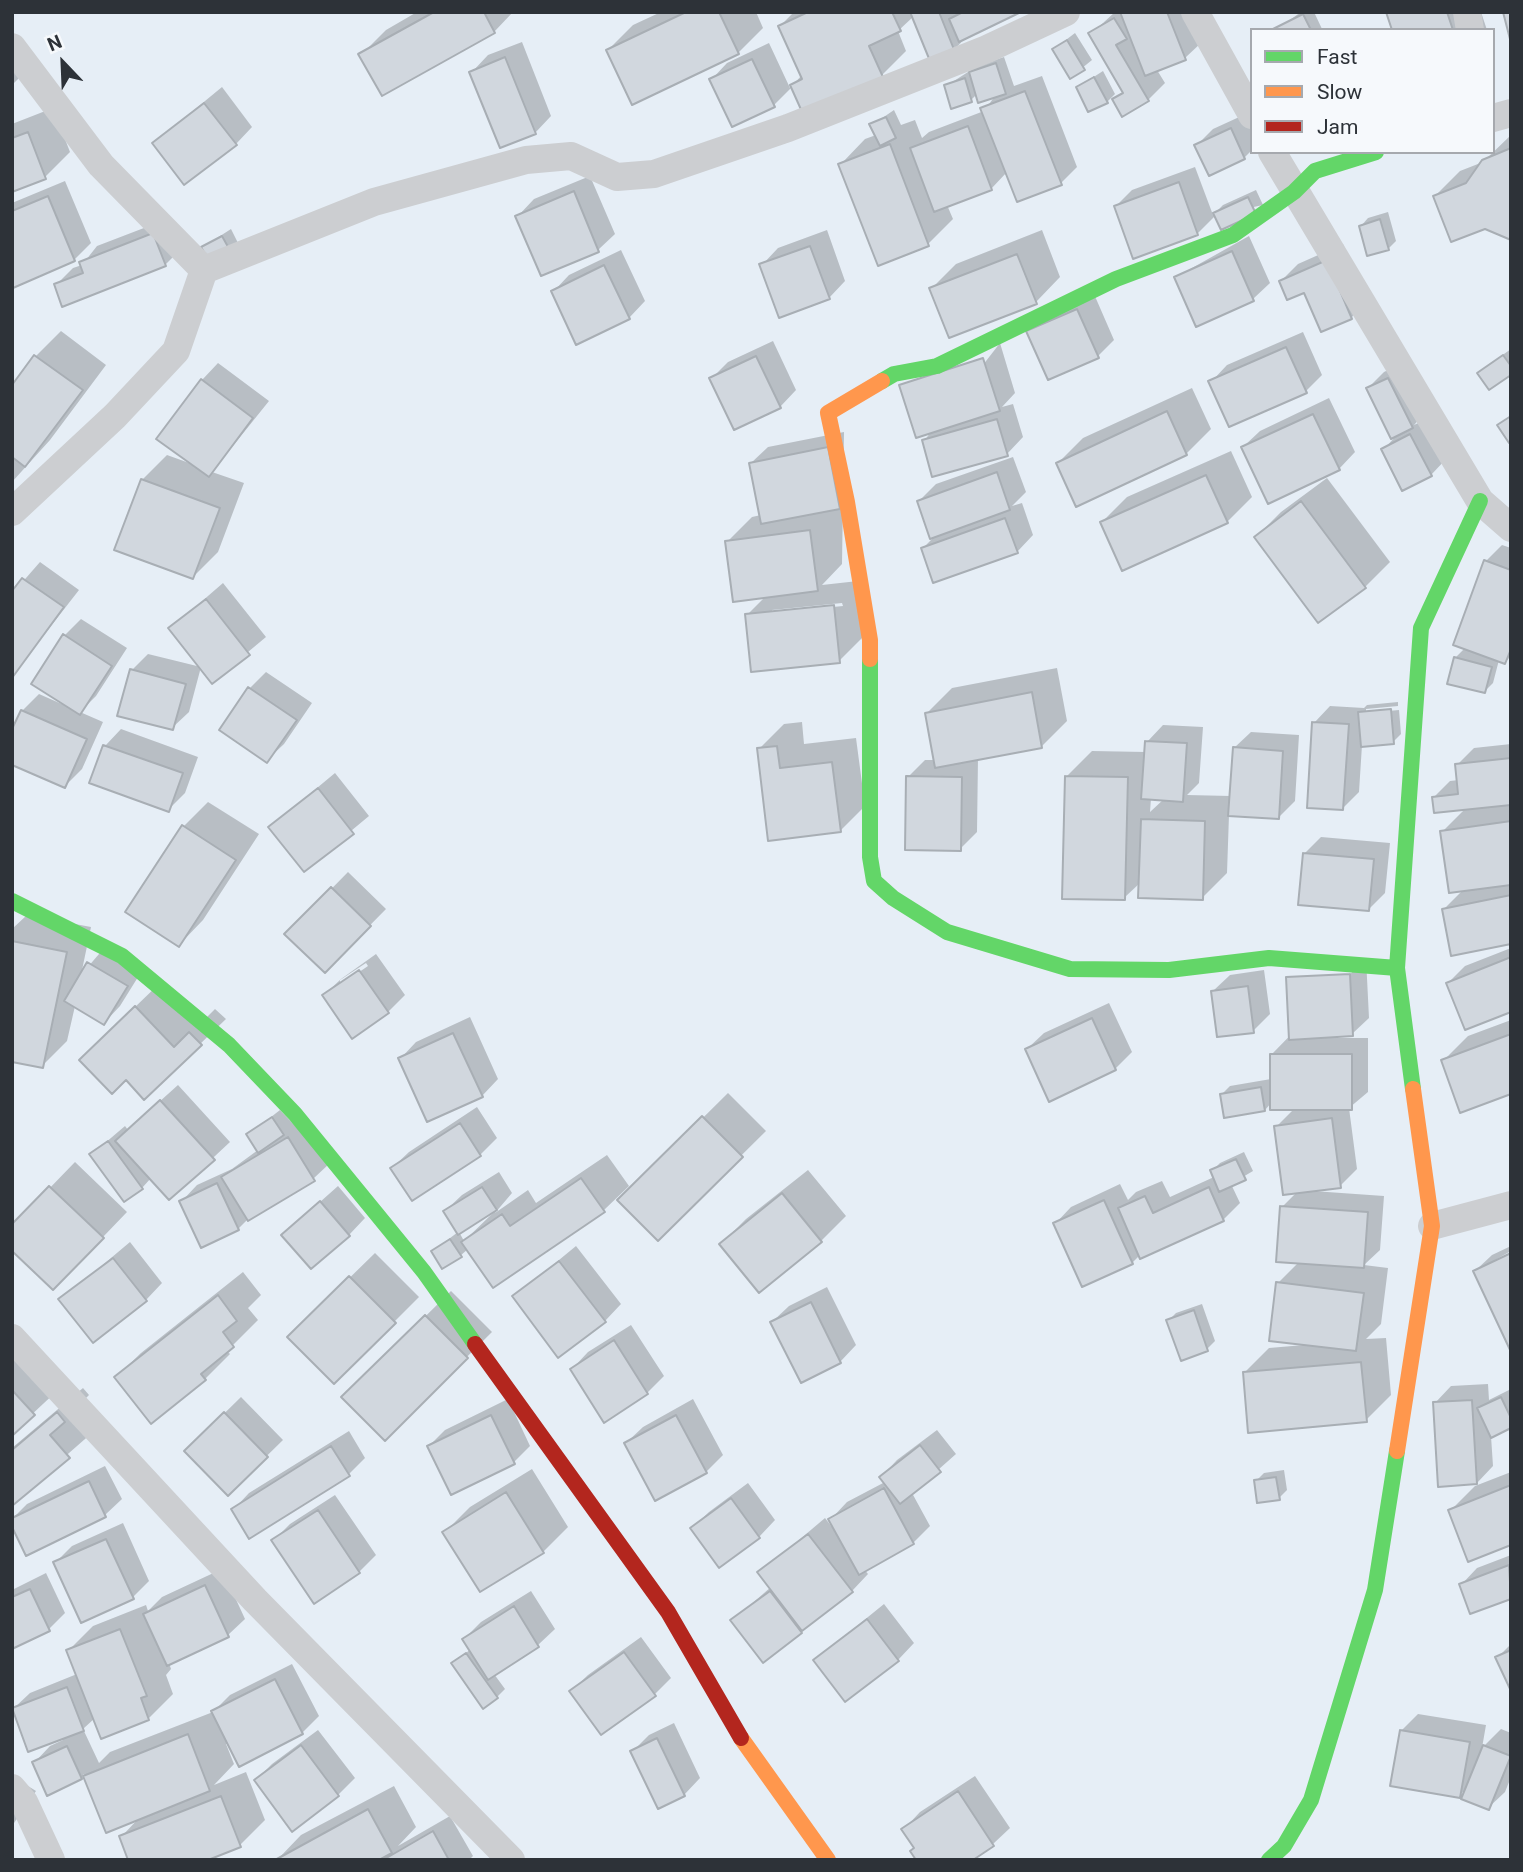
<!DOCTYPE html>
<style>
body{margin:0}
#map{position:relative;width:1523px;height:1872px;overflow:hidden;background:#e6eef6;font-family:Roboto,sans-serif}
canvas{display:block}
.frame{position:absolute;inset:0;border:14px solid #2d3238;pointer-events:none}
.legend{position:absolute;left:1250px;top:28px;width:245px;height:126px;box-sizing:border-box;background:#f6f9fc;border:2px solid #a6a9ae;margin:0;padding:9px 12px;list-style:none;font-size:21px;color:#2d3238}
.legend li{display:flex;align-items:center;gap:14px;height:35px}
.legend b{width:35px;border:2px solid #a6a9ae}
.north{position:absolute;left:28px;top:28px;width:70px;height:70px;-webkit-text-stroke:5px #f6f9fc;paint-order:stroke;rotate:337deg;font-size:19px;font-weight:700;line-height:28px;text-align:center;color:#2d3238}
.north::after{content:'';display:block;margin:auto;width:24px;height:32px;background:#2d3238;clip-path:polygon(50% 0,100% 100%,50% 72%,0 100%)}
</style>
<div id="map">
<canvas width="1523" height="1872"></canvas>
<div class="frame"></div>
<ul class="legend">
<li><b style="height:9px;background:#63d668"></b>Fast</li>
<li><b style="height:9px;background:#ff974d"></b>Slow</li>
<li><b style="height:9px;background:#b3261e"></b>Jam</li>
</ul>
<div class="north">N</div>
</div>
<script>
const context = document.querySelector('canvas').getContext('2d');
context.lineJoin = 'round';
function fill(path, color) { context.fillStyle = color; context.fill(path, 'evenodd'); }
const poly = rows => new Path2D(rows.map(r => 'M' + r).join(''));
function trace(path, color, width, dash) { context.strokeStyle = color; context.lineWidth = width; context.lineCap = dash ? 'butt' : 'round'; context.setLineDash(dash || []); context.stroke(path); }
fill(poly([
 [417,12,513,12,494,32,361,55,386,30],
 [661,12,756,12,763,28,738,53,608,50,633,25],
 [794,12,1017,12,968,35,954,50,914,16,898,31,906,51,881,76,793,86,774,105,711,80,727,63,769,43,790,88,802,75,780,26],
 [1115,12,1190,12,1202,42,1185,58,1157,70,1165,83,1148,100,1114,100,1124,90,1091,34],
 [1301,12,1314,12,1322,29,1276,30],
 [1388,12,1481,12,1487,30,1394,30],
 [1075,33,1092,60,1071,77,1054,49],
 [522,42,551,116,535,133,472,72,488,55],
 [1004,57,1014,86,1042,76,1077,167,1061,183,1007,172,991,189,947,205,953,219,928,244,841,164,865,139,876,135,872,125,894,110,901,125,915,120,922,138,929,132,984,111,995,96,977,94,971,100,946,86,979,65],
 [12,66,19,78,12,85],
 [1103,71,1115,94,1107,102,1078,87],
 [222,87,252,127,236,144,154,143],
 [53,108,70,152,45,177,12,190,12,124],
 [1248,113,1252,121,1252,150,1244,158,1210,173,1196,146,1213,129],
 [1511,135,1511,238,1435,196,1460,171,1483,162],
 [1195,167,1213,215,1223,205,1256,190,1263,205,1216,215,1197,234,1116,206,1132,190],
 [590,176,615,234,598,250,518,216,534,199],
 [65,181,91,243,74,260,14,286,12,203],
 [1388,212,1396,241,1388,249,1361,226,1368,218],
 [170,218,182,248,165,265,56,285,73,268,82,265,97,246],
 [231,229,239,245,231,253,203,247],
 [827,230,845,281,829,298,762,265,778,248],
 [1042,230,1060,277,1036,302,931,289,956,264],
 [1249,236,1270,283,1253,299,1197,325,1176,277],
 [1343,244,1367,301,1351,318,1281,281,1298,264],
 [621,250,645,301,629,318,553,292,569,275],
 [1094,294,1114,340,1098,356,1028,332],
 [61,331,106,365,50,440,12,482,12,388,36,356],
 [1303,332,1322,375,1306,391,1211,382,1227,365],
 [773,341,796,390,780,407,711,379,728,362],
 [1000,343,1015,393,1002,407,1013,404,1023,437,1007,454,924,441],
 [1511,349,1511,373,1480,373,1487,366],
 [1404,362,1428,410,1414,425,1427,419,1447,458,1431,475,1383,450,1398,434,1368,388,1384,372],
 [218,363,269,401,212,472,244,483,218,552,193,577,142,480,167,455,192,464,202,380],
 [1192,388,1211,429,1186,454,1058,463,1083,438],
 [1329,398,1355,452,1339,469,1243,447,1260,431],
 [844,432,842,564,822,585,858,581,864,636,839,661,747,615,766,596,727,542,752,517,761,515,751,463,768,447],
 [842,603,843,606,772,613,772,610],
 [1231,451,1252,497,1227,522,1102,522,1127,497],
 [1013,457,1026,492,1012,506,1022,503,1033,535,1017,552,923,548,932,539,919,501,936,484],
 [1327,478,1390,562,1365,587,1256,537,1281,512],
 [1502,545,1511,548,1511,656,1505,662,1499,660,1493,683,1485,691,1455,658,1465,648,1486,561],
 [40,562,79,590,12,676,12,594],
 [223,583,266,637,212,682,171,628],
 [81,619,127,648,96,696,80,712,103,722,82,769,65,786,22,711,39,694,64,705,65,635],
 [148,654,201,667,189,712,172,728,132,670],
 [1057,668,1067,721,1042,746,978,758,977,832,960,849,908,777,925,760,935,760,927,713,952,688],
 [266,672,312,703,284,744,267,760,250,688],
 [1398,702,1398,706,1366,709,1366,713,1399,710,1401,734,1393,742,1362,745,1359,792,1342,809,1314,723,1330,706,1364,708,1367,705],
 [802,722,804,744,856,738,865,806,840,831,759,749,784,724],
 [1163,725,1203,727,1199,783,1187,795,1231,796,1234,748,1251,732,1299,735,1295,801,1279,817,1229,815,1227,873,1202,898,1141,882,1124,898,1067,776,1092,751,1146,752,1147,742],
 [1151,798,1164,799,1150,812],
 [121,729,198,757,185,793,168,810,105,746],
 [1511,744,1511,942,1444,909,1464,889,1442,832,1466,808,1434,797,1450,781,1459,780,1457,765,1474,748],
 [335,773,369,816,304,870,270,827],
 [208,802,259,834,203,920,179,945,183,827],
 [1321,837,1390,843,1385,893,1368,910,1305,853],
 [348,872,386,909,325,971,287,934],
 [27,915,91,927,81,975,105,947,143,969,120,1006,104,1023,75,1006,67,1041,42,1066,12,1061,12,929],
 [1511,948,1511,1010,1448,983,1465,966],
 [376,954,405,995,388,1012,324,995,341,979],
 [366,963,368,966,340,985,340,980],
 [1366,958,1369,1018,1352,1034,1334,1035,1334,1038,1368,1038,1368,1092,1349,1108,1357,1169,1340,1186,1313,1191,1384,1196,1380,1250,1364,1265,1388,1268,1381,1324,1366,1339,1386,1338,1391,1395,1366,1420,1244,1373,1269,1348,1304,1345,1278,1283,1299,1262,1282,1207,1297,1192,1276,1127,1294,1109,1272,1102,1265,1110,1222,1094,1230,1086,1271,1079,1271,1055],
 [1264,970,1270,1014,1253,1031,1213,991,1230,975],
 [161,982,200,1024,215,1009,226,1019,144,1098,106,1035],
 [1109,1003,1132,1052,1115,1069,1027,1049,1044,1033],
 [470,1017,498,1079,482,1096,400,1059,416,1042],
 [1511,1020,1511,1092,1443,1061,1468,1036],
 [178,1085,230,1142,170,1198,151,1178,142,1188,91,1155,125,1126,128,1130],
 [728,1093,766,1131,658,1238,620,1200],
 [477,1107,497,1138,480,1155,392,1168,409,1152],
 [280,1110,330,1163,313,1179,248,1219,238,1229,181,1202,197,1185,232,1169,258,1150,248,1135],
 [1244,1152,1253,1171,1231,1184,1240,1203,1223,1220,1140,1255,1132,1263,1055,1224,1071,1207,1120,1184,1128,1200,1136,1192,1162,1181,1170,1197,1214,1177,1212,1171,1220,1163],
 [607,1155,629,1186,604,1210,468,1249,460,1256,433,1251,458,1232,445,1211,462,1195,499,1172,512,1193,495,1213,528,1190,536,1203],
 [492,1212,493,1213,464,1241,459,1232],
 [75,1162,127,1212,78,1263,12,1227],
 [808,1170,846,1216,821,1241,759,1291,721,1244,746,1219],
 [338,1186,365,1218,349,1235,283,1235],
 [130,1242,162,1283,146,1300,61,1300],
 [576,1246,621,1304,605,1321,514,1297],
 [1511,1246,1511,1251,1475,1271,1492,1255],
 [375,1253,419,1297,334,1382,289,1337],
 [243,1272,261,1295,248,1308,258,1320,227,1351,230,1354,205,1379,116,1377,141,1353],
 [827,1287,856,1345,840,1362,772,1322,789,1306],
 [451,1291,492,1332,385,1438,344,1397],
 [1202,1304,1215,1341,1207,1349,1168,1321,1176,1313],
 [631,1325,664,1376,647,1393,605,1420,572,1369,588,1352],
 [12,1337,59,1389,12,1433],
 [1488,1384,1489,1400,1509,1390,1511,1426,1491,1436,1493,1466,1477,1483,1435,1403,1451,1386],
 [83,1388,89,1395,75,1409,93,1432,12,1503,12,1448],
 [241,1397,283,1440,228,1494,186,1451],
 [508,1399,530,1446,514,1462,429,1446,445,1430],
 [693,1399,723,1455,706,1472,626,1443,643,1427],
 [937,1430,956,1454,912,1493,930,1526,913,1543,864,1569,868,1574,852,1591,763,1660,733,1620,771,1587,760,1573,825,1518,835,1531,831,1519,847,1502,885,1482,881,1477,897,1460],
 [349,1431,365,1458,349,1474,250,1536,233,1510,249,1493],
 [105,1466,122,1499,105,1515,12,1519,27,1504],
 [532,1469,568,1527,543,1552,445,1532,470,1507],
 [1284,1470,1287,1490,1279,1498,1256,1481,1264,1473],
 [1511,1472,1511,1543,1450,1511,1475,1486],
 [748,1483,775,1520,759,1537,692,1528,709,1512],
 [335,1495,376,1555,359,1572,273,1541,290,1524],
 [123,1523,149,1581,133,1597,55,1563,72,1546],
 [1511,1555,1511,1597,1461,1585,1477,1568],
 [222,1569,245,1619,228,1635,169,1663,171,1669,166,1675,173,1694,148,1719,95,1718,83,1729,99,1763,110,1752,213,1712,230,1695,292,1664,319,1716,302,1733,226,1744,234,1764,214,1785,246,1772,265,1820,240,1845,121,1837,140,1817,107,1831,84,1774,81,1777,34,1763,50,1746,63,1740,62,1737,13,1709,30,1693,77,1674,68,1651,93,1626,146,1605,148,1611,162,1597],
 [46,1573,65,1613,49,1629,12,1647,12,1590],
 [531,1591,555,1629,538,1645,494,1674,505,1689,497,1697,453,1663,471,1649,464,1639,481,1622],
 [884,1604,914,1643,898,1660,815,1660],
 [641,1637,671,1678,655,1694,601,1732,571,1691,588,1675],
 [1511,1644,1511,1687,1497,1658],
 [1418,1714,1486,1725,1482,1748,1501,1729,1511,1733,1511,1777,1505,1792,1488,1808,1467,1788,1459,1796,1402,1730],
 [674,1723,700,1778,684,1795,632,1752,649,1735],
 [318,1730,355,1778,338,1795,256,1780,272,1764],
 [12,1776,36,1791,12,1826],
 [975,1776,1010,1828,993,1844,970,1860,916,1847,904,1829,920,1812],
 [394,1786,416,1827,398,1846,450,1816,473,1856,469,1860,380,1860,383,1857,277,1860,301,1835]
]), '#0003');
const building = poly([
 [434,12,484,12,495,33,382,96,358,54,434,12],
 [686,12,719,12,739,54,632,105,606,50,686,12],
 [808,12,892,12,901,31,869,46,883,77,803,114,790,85,802,79,778,26,808,12],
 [910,12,939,12,955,52,930,61,910,12],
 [963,12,1021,12,959,42,949,19,963,12],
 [1120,12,1167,12,1186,60,1145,76,1120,12],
 [1386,12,1447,12,1453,30,1392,30,1386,12],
 [1503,12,1511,12,1511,43,1503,12],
 [1303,14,1311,30,1273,29,1303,14],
 [1114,18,1127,39,1116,45,1149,101,1122,117,1112,99,1123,93,1088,33,1114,18],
 [1067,40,1085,70,1070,79,1052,49,1067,40],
 [505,57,536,134,500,148,469,72,505,57],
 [752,59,775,107,732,127,709,79,752,59],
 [996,63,1006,94,978,103,969,72,996,63],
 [1094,77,1108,103,1088,112,1076,87,1094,77],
 [965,78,972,102,951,109,944,85,965,78],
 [1025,91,1062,185,1017,202,980,108,1025,91],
 [204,103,237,145,184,185,152,143,204,103],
 [886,117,896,138,880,146,869,124,886,117],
 [968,126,992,190,934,212,910,148,968,126],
 [1231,128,1245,159,1209,176,1194,145,1231,128],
 [28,132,46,179,12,192,12,138,28,132],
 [890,144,929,246,878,266,838,164,890,144],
 [1511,148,1511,240,1485,229,1451,242,1433,196,1466,183,1482,160,1511,148],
 [1179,182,1198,235,1133,259,1114,206,1179,182],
 [574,191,599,252,541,276,515,216,574,191],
 [48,196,75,261,13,288,12,211,48,196],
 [1248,197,1256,214,1221,230,1213,213,1248,197],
 [1380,219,1389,250,1367,256,1359,226,1380,219],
 [153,233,166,266,62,307,54,284,83,273,79,262,153,233],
 [222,236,232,254,211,265,201,247,222,236],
 [810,246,830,299,779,318,759,264,810,246],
 [1232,251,1254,301,1196,327,1174,277,1232,251],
 [1017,254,1037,304,949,338,929,288,1017,254],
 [1327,260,1352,319,1321,332,1304,293,1287,300,1279,281,1327,260],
 [604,265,630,319,576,345,551,291,604,265],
 [1077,309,1099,358,1048,380,1026,331,1077,309],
 [1286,347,1307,393,1229,427,1208,381,1286,347],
 [34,355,83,390,25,467,12,457,12,385,34,355],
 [1503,355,1511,366,1511,375,1489,390,1477,373,1503,355],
 [756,356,781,408,734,430,709,378,756,356],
 [983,358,1000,411,916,438,899,385,983,358],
 [1388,378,1413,428,1391,439,1366,388,1388,378],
 [201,379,253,418,209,477,156,439,201,379],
 [1167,411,1187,455,1076,507,1056,463,1167,411],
 [1313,414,1340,470,1268,504,1241,447,1313,414],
 [1511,416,1511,442,1509,443,1497,425,1511,416],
 [997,419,1008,456,932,477,922,440,997,419],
 [1410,434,1432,476,1402,491,1381,449,1410,434],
 [828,447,840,509,761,524,749,463,828,447],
 [997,472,1010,510,930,539,917,501,997,472],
 [1206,475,1228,523,1122,571,1100,522,1206,475],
 [141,479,220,508,193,579,114,550,141,479],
 [1301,501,1366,588,1318,623,1254,537,1301,501],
 [1005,518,1018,553,933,583,921,548,1005,518],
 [810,530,818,591,733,602,725,541,810,530],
 [1484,560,1511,570,1511,649,1505,664,1453,645,1484,560],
 [22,578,64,607,12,678,12,591,22,578],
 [206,599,250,655,212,684,168,628,206,599],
 [834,605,840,663,751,672,745,614,834,605],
 [63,634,112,666,80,715,31,684,63,634],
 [1454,657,1492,667,1485,693,1447,684,1454,657],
 [130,669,186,684,173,730,117,716,130,669],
 [248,687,297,720,267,763,219,730,248,687],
 [1032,692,1042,748,935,768,925,713,1032,692],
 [1391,709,1394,744,1361,747,1358,712,1391,709],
 [21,710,87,739,65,788,12,765,12,729,21,710],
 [1312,722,1349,724,1343,810,1307,808,1312,722],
 [1145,741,1187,743,1183,802,1141,799,1145,741],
 [103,745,183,773,169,812,89,783,103,745],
 [777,746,780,768,832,762,841,832,768,841,757,748,777,746],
 [1233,747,1283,751,1279,819,1228,816,1233,747],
 [1511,758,1511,805,1434,813,1432,797,1458,794,1455,764,1511,758],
 [906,776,962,777,961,851,905,850,906,776],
 [1065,776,1128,777,1125,900,1062,899,1065,776],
 [318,788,354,834,304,872,268,827,318,788],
 [1141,819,1205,821,1203,900,1138,898,1141,819],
 [1511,821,1511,885,1449,893,1440,831,1511,821],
 [182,825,236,860,179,947,125,912,182,825],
 [1303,853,1374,859,1369,911,1298,905,1303,853],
 [331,887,371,926,325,973,284,934,331,887],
 [1511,895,1511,944,1451,956,1442,909,1511,895],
 [12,941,67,952,43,1068,12,1062,12,941],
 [1511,957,1511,1012,1465,1030,1446,983,1511,957],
 [87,962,128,986,104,1025,64,1001,87,962],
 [359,970,389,1013,352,1039,322,995,359,970],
 [1350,974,1353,1036,1289,1040,1286,977,1350,974],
 [1248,986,1254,1033,1217,1037,1211,991,1248,986],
 [135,1006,174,1047,189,1032,202,1045,144,1100,126,1080,112,1094,79,1060,135,1006],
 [1092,1018,1116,1070,1049,1102,1025,1049,1092,1018],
 [453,1033,483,1097,427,1122,398,1058,453,1033],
 [1511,1034,1511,1094,1460,1113,1441,1060,1511,1034],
 [1270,1054,1352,1054,1352,1110,1270,1110,1270,1054],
 [1261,1087,1265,1111,1224,1118,1220,1094,1261,1087],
 [160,1100,215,1160,169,1200,115,1141,160,1100],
 [702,1116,743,1157,658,1241,617,1200,702,1116],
 [272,1117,284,1135,258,1153,246,1134,272,1117],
 [1332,1118,1341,1188,1283,1195,1274,1126,1332,1118],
 [460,1123,481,1156,412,1201,390,1168,460,1123],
 [288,1137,315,1181,248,1221,221,1177,288,1137],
 [108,1141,143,1189,124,1202,89,1154,108,1141],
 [1236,1159,1246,1180,1219,1192,1210,1170,1236,1159],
 [581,1178,605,1212,493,1288,461,1242,502,1214,510,1226,581,1178],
 [217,1183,239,1230,201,1248,179,1201,217,1183],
 [49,1186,104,1238,53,1290,12,1251,12,1224,49,1186],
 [482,1187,497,1210,458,1235,443,1211,482,1187],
 [1209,1187,1224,1221,1140,1259,1118,1208,1145,1196,1153,1213,1209,1187],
 [782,1193,822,1242,759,1293,719,1244,782,1193],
 [1104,1200,1133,1264,1082,1287,1053,1223,1104,1200],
 [320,1201,350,1236,311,1269,281,1235,320,1201],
 [1280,1206,1368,1212,1364,1268,1276,1262,1280,1206],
 [450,1239,462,1257,442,1269,431,1251,450,1239],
 [1511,1253,1511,1352,1473,1271,1511,1253],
 [113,1258,147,1301,93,1343,58,1299,113,1258],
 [559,1261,606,1322,558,1358,512,1296,559,1261],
 [349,1276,396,1323,334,1384,287,1337,349,1276],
 [1276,1282,1364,1293,1356,1351,1269,1341,1276,1282],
 [218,1295,237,1321,223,1332,234,1347,201,1374,206,1380,151,1424,114,1377,218,1295],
 [811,1302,841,1363,801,1383,770,1322,811,1302],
 [1194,1310,1208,1351,1181,1361,1166,1320,1194,1310],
 [425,1315,468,1358,385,1441,341,1397,425,1315],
 [614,1340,648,1394,604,1423,570,1369,614,1340],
 [1361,1362,1367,1422,1248,1433,1243,1372,1361,1362],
 [12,1390,35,1415,12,1436,12,1390],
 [1501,1397,1511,1418,1511,1428,1491,1438,1477,1408,1501,1397],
 [1472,1400,1477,1484,1438,1487,1433,1402,1472,1400],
 [57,1412,65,1422,50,1435,70,1458,12,1506,12,1450,57,1412],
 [224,1412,268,1457,228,1496,184,1451,224,1412],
 [491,1415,515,1464,451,1495,427,1446,491,1415],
 [676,1415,707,1473,655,1501,624,1443,676,1415],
 [920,1445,941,1472,900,1504,879,1477,920,1445],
 [331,1446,350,1476,249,1539,231,1509,331,1446],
 [1276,1477,1280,1500,1257,1503,1254,1480,1276,1477],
 [89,1481,106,1517,26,1556,12,1527,12,1518,89,1481],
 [1511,1485,1511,1545,1468,1562,1448,1510,1511,1485],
 [884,1488,914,1544,859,1575,828,1519,884,1488],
 [506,1492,544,1553,480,1592,442,1532,506,1492],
 [731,1498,760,1538,719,1568,690,1528,731,1498],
 [318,1510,360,1573,314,1604,271,1540,318,1510],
 [808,1534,853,1592,802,1631,757,1572,808,1534],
 [106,1539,134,1599,81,1623,53,1562,106,1539],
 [1509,1565,1511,1599,1470,1614,1459,1584,1509,1565],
 [205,1585,229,1637,167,1666,143,1614,205,1585],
 [30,1589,50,1631,12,1649,12,1597,30,1589],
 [770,1591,802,1633,763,1663,730,1620,770,1591],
 [514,1606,539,1647,488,1680,462,1639,514,1606],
 [867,1619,899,1661,845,1702,813,1660,867,1619],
 [120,1629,147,1696,141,1698,149,1720,101,1739,66,1650,120,1629],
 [1511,1650,1511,1691,1495,1657,1511,1650],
 [624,1652,656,1696,601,1735,569,1691,624,1652],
 [466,1653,498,1698,483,1709,451,1663,466,1653],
 [275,1679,303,1734,239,1767,211,1711,275,1679],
 [67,1687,84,1731,28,1752,12,1708,67,1687],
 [1400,1730,1470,1742,1460,1798,1390,1786,1400,1730],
 [188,1734,210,1791,106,1833,83,1776,188,1734],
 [657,1738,685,1796,658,1809,630,1751,657,1738],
 [301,1745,339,1796,292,1832,254,1780,301,1745],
 [1483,1745,1511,1756,1489,1810,1461,1799,1483,1745],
 [67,1746,82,1779,47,1796,32,1762,67,1746],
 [958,1791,994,1846,973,1860,916,1860,910,1851,914,1848,901,1829,958,1791],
 [221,1796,241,1847,208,1860,128,1860,119,1836,221,1796],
 [368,1809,392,1853,379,1860,275,1860,368,1809],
 [433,1831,449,1860,383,1860,433,1831]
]);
fill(building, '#d1d7de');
trace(building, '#a8aeb4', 2);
trace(poly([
 [1195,12,1252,115],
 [1467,12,1470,30],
 [12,47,101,165,204,270],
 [1493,118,1511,113],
 [1272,152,1480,501,1511,528],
 [204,270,374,202,526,160,571,156,617,177,654,174,788,128,987,49,1066,12],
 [12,512,115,416,176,351,204,270],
 [1432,1226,1511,1205],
 [12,1338,255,1600,511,1860],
 [12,1788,24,1802,51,1860]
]), '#ccced1', 28);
trace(poly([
 [882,381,894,374,937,366,1116,279,1233,235,1294,192,1315,171,1376,152],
 [870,659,870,857,874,881,893,898,947,932,1070,969,1169,970,1269,958,1397,968],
 [12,901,122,956,229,1045,295,1114,424,1272,475,1344],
 [1413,1089,1397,968,1421,628,1480,501],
 [1269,1860,1284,1846,1311,1800,1375,1590,1397,1451]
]), '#63d668', 16);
trace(poly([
 [870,659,870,640,847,502,828,413,882,381],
 [1397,1451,1432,1226,1413,1089],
 [741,1738,828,1860]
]), '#ff974d', 16);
trace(poly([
 [475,1344,668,1612,741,1738]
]), '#b3261e', 16);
</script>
